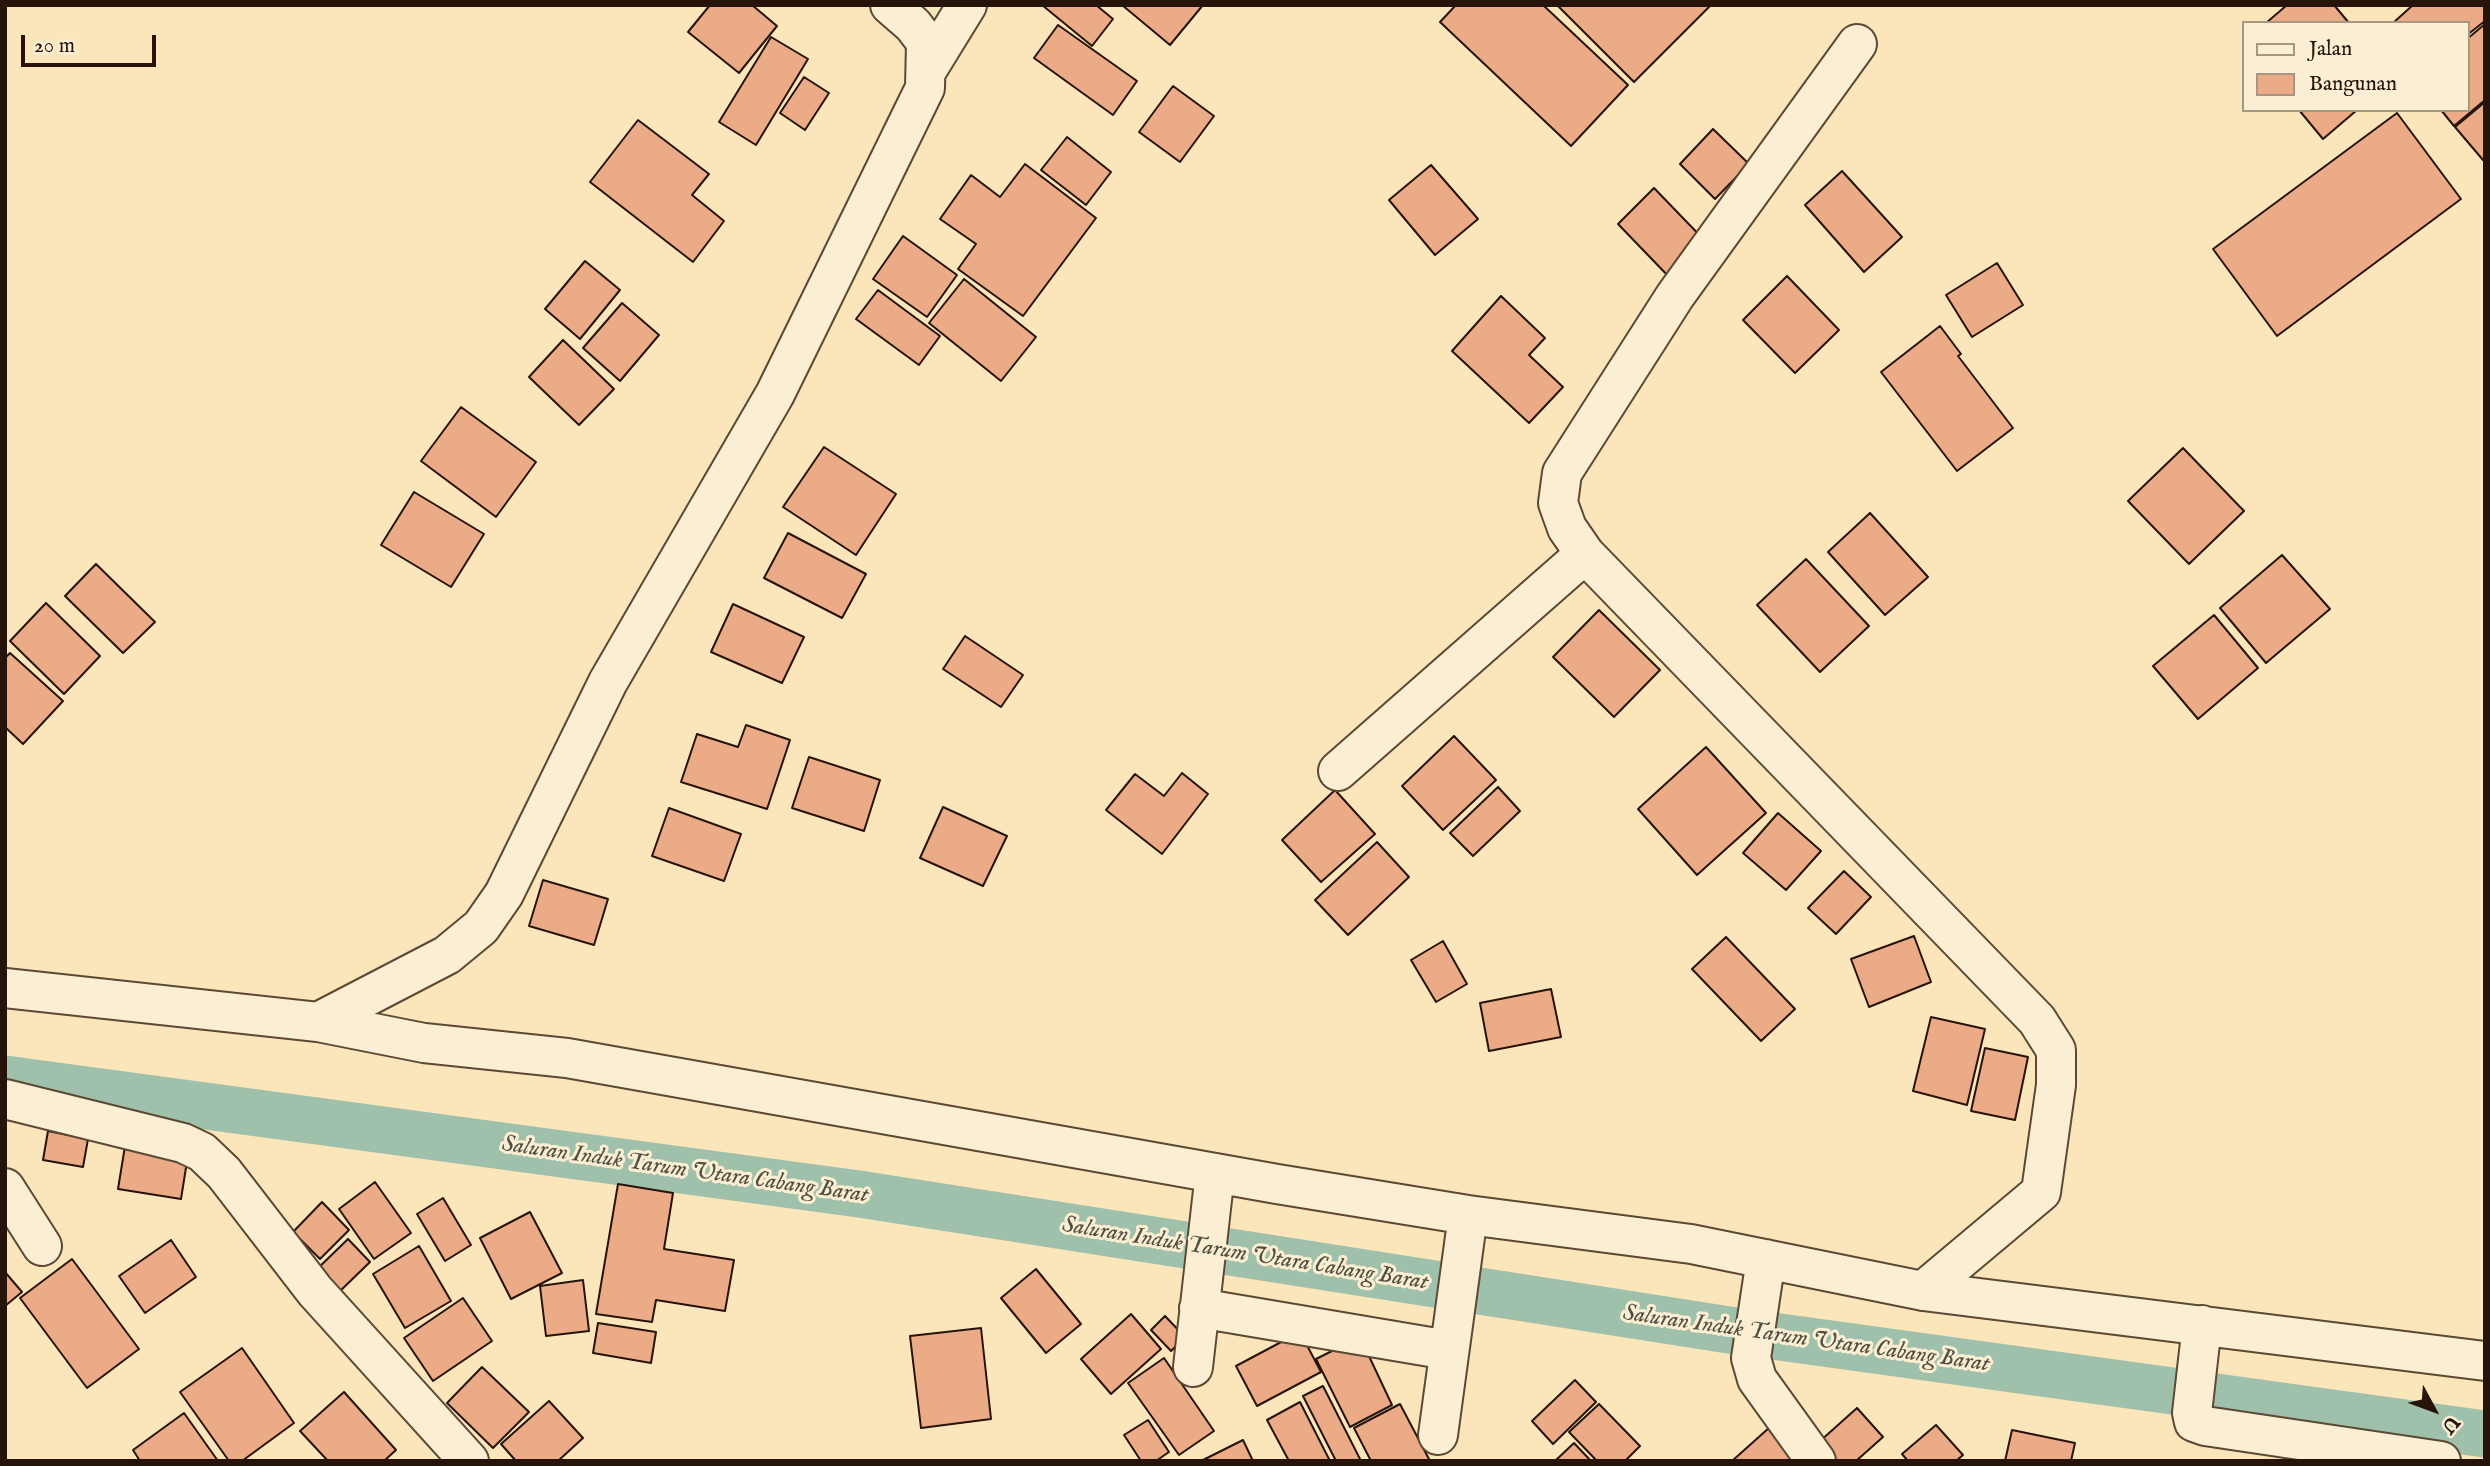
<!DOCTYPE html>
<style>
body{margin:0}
#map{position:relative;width:2490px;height:1466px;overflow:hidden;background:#fbe5ba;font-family:"IM FELL English",serif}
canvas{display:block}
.frame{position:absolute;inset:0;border:7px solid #261309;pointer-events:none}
.legend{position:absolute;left:2242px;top:21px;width:228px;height:91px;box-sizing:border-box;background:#fceed2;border:2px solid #a69682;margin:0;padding:9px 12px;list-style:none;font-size:21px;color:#261309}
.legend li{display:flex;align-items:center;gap:14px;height:35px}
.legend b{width:35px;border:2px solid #a69682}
.north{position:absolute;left:2399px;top:1375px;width:70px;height:70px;-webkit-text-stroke:5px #fceed2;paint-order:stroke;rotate:131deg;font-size:19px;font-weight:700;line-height:28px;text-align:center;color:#261309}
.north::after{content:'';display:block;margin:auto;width:24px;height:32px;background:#261309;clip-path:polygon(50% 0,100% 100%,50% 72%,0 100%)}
.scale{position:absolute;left:21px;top:35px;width:135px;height:32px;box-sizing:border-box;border:4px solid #261309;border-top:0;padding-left:9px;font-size:21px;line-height:24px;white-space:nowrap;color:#261309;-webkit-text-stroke:5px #fceed2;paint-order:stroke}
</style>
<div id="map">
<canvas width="2490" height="1466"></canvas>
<div class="frame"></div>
<ul class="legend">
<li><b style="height:9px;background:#fceed2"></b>Jalan</li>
<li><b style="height:19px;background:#ecab87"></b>Bangunan</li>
</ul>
<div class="north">U</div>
<div class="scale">20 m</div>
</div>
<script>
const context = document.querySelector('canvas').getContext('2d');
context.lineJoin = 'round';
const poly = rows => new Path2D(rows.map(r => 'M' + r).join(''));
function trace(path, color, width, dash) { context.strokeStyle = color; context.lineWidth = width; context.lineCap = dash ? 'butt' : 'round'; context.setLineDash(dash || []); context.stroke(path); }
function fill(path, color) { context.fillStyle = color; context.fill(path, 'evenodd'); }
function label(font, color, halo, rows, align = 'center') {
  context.font = font + ' "IM FELL English",serif'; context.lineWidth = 6; context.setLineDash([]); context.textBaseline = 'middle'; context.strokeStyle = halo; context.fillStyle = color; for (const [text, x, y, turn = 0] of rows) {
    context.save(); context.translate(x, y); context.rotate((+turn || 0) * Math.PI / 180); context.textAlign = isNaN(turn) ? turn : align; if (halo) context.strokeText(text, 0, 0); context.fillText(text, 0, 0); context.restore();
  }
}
trace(poly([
 [5,1079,859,1194,1729,1330,2485,1434]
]), '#9fc0ab', 47);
const building = poly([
 [710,5,752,5,777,26,739,73,688,32,710,5],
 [1042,5,1096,5,1113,19,1092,46,1042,5],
 [1122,5,1203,5,1170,45,1122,5],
 [1456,5,1543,5,1628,85,1571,146,1440,22,1456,5],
 [1557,5,1711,5,1634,82,1557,5],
 [2287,5,2334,5,2349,23,2266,23,2287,5],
 [2413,5,2485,5,2485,21,2467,35,2467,23,2393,23,2413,5],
 [2485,24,2485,100,2454,126,2441,110,2467,110,2467,39,2485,24],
 [1058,25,1137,81,1113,115,1034,58,1058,25],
 [771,37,808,59,756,145,719,122,771,37],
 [804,77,829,93,805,130,780,113,804,77],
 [1173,86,1214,116,1180,162,1139,132,1173,86],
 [2485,102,2485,158,2483,160,2455,127,2485,102],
 [2299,110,2357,110,2323,139,2299,110],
 [2397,113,2461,199,2277,336,2213,249,2397,113],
 [638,120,709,174,692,195,724,221,693,262,590,182,638,120],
 [1713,129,1749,164,1715,199,1680,164,1713,129],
 [1067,137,1111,172,1086,205,1041,170,1067,137],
 [1025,164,1096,218,1023,316,958,269,976,244,940,219,971,175,1000,197,1025,164],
 [1431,165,1478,219,1435,255,1389,200,1431,165],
 [1842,171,1902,237,1864,272,1805,205,1842,171],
 [1654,188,1709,245,1672,280,1618,224,1654,188],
 [903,236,957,275,927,317,873,279,903,236],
 [585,261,620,290,580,339,545,309,585,261],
 [1997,263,2023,305,1972,337,1946,295,1997,263],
 [1787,276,1839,330,1795,373,1743,320,1787,276],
 [964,279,1036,337,1001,381,929,323,964,279],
 [878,290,940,336,919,365,856,319,878,290],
 [1501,296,1545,338,1529,355,1563,387,1529,423,1452,351,1501,296],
 [622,303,659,335,620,381,583,348,622,303],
 [1940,326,1961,354,1958,356,2013,428,1957,471,1881,372,1940,326],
 [563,340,614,389,579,425,529,377,563,340],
 [461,407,536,462,496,517,421,461,461,407],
 [824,447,896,494,856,555,783,507,824,447],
 [2183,448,2244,511,2189,564,2128,501,2183,448],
 [414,492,484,534,451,587,381,545,414,492],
 [1870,513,1928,577,1885,615,1828,552,1870,513],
 [788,533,866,574,842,618,764,578,788,533],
 [2282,555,2330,609,2266,663,2220,608,2282,555],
 [1806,559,1869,626,1820,672,1757,605,1806,559],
 [96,564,155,622,123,653,65,596,96,564],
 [46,603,100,656,64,694,10,641,46,603],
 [733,604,804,637,782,683,711,652,733,604],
 [1599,610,1660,670,1614,717,1553,657,1599,610],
 [2214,615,2258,668,2198,719,2153,666,2214,615],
 [965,636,1023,675,1001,707,943,669,965,636],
 [10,653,63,701,23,744,5,727,5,658,10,653],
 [746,725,790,740,767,809,681,782,697,734,738,747,746,725],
 [1454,736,1496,780,1443,830,1402,786,1454,736],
 [1706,747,1766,813,1697,875,1638,809,1706,747],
 [809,757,880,780,864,831,792,808,809,757],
 [1182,773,1208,794,1162,854,1106,810,1135,774,1164,796,1182,773],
 [1498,787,1520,811,1473,856,1450,833,1498,787],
 [1335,790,1375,834,1321,882,1282,840,1335,790],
 [943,807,1007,836,983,886,920,858,943,807],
 [669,808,741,834,724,881,652,856,669,808],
 [1778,813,1821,851,1786,890,1743,853,1778,813],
 [1377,842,1409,877,1348,935,1315,900,1377,842],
 [1844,871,1871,897,1836,934,1808,908,1844,871],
 [543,880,608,899,594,945,529,926,543,880],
 [1914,936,1931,982,1869,1007,1851,959,1914,936],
 [1726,937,1795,1009,1761,1041,1692,969,1726,937],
 [1443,941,1467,984,1436,1002,1411,960,1443,941],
 [1551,989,1561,1037,1489,1051,1480,1003,1551,989],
 [1931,1017,1985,1029,1967,1105,1913,1091,1931,1017],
 [1985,1048,2028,1057,2015,1120,1971,1111,1985,1048],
 [48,1131,88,1139,83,1167,43,1160,48,1131],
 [125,1146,188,1155,181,1199,118,1189,125,1146],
 [375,1182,411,1233,374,1259,339,1209,375,1182],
 [618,1184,673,1193,664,1249,734,1260,725,1311,656,1300,652,1322,596,1314,618,1184],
 [443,1198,471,1245,445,1261,417,1214,443,1198],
 [322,1202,349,1230,320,1259,293,1232,322,1202],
 [530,1212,562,1273,511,1299,480,1238,530,1212],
 [348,1239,370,1262,337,1294,314,1272,348,1239],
 [171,1240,196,1277,145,1313,119,1276,171,1240],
 [419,1246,451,1301,405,1328,373,1274,419,1246],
 [72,1259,139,1349,87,1388,20,1298,72,1259],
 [1036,1269,1081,1324,1046,1353,1001,1298,1036,1269],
 [5,1272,22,1292,5,1306,5,1272],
 [583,1280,589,1331,546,1336,540,1286,583,1280],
 [463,1298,492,1341,433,1381,404,1338,463,1298],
 [1131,1314,1161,1349,1111,1394,1081,1359,1131,1314],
 [1165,1316,1185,1337,1171,1351,1151,1330,1165,1316],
 [598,1323,656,1332,651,1363,593,1353,598,1323],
 [981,1328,991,1419,921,1428,910,1336,981,1328],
 [1300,1332,1321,1372,1257,1406,1236,1366,1300,1332],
 [1360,1337,1392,1405,1350,1427,1316,1359,1360,1337],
 [242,1348,294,1423,242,1461,229,1461,180,1392,242,1348],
 [1164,1358,1214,1431,1179,1455,1128,1383,1164,1358],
 [482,1367,529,1412,493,1448,447,1403,482,1367],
 [1575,1380,1596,1402,1553,1444,1532,1421,1575,1380],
 [1323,1386,1361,1461,1336,1461,1303,1396,1323,1386],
 [344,1392,396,1450,384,1461,328,1461,300,1431,344,1392],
 [549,1401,583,1438,558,1461,516,1461,501,1444,549,1401],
 [1300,1402,1330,1461,1289,1461,1267,1420,1300,1402],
 [1400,1404,1430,1461,1371,1461,1354,1428,1400,1404],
 [1599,1404,1640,1446,1625,1461,1597,1461,1569,1432,1599,1404],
 [1857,1408,1883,1437,1856,1461,1836,1461,1819,1442,1857,1408],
 [184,1413,218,1461,140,1461,133,1450,184,1413],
 [1148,1420,1169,1452,1156,1461,1141,1461,1124,1435,1148,1420],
 [1936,1425,1963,1455,1956,1461,1908,1461,1902,1454,1936,1425],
 [1770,1427,1800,1461,1732,1461,1770,1427],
 [2012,1430,2075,1443,2071,1461,2005,1461,2012,1430],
 [1243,1440,1253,1461,1201,1461,1243,1440],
 [1574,1443,1591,1461,1555,1461,1574,1443]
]);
fill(building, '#ecab87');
trace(building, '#261309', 2);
const minor = poly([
 [1857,44,1675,296,1562,473,1558,503,1567,528,1585,554,2037,1020,2056,1050,2056,1085,2041,1192,1923,1291],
 [927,70,967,5],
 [1338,771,1585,554],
 [5,988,318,1022,424,1043,567,1058,1277,1184,1468,1215,1691,1244,1923,1291,2485,1361],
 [318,1022,447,955,481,927,504,894,608,682,775,394,925,88,926,42,913,25,890,5],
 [5,1099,183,1143,202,1152,224,1173,315,1291,469,1461],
 [5,1188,42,1246],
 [1766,1259,1751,1358,1757,1379,1816,1461],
 [1199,1308,1448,1350],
 [2202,1325,2192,1413,2194,1422,2205,1426,2441,1461],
 [1193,1367,1215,1173],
 [1438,1435,1468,1215]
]);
trace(minor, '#5b4835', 42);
trace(minor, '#fceed2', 38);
label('italic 23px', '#505042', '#fceed2', [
 ["Saluran Induk Tarum Utara Cabang Barat",685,1171,8],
 ["Saluran Induk Tarum Utara Cabang Barat",1245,1255,9],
 ["Saluran Induk Tarum Utara Cabang Barat",1806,1340,8]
]);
</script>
